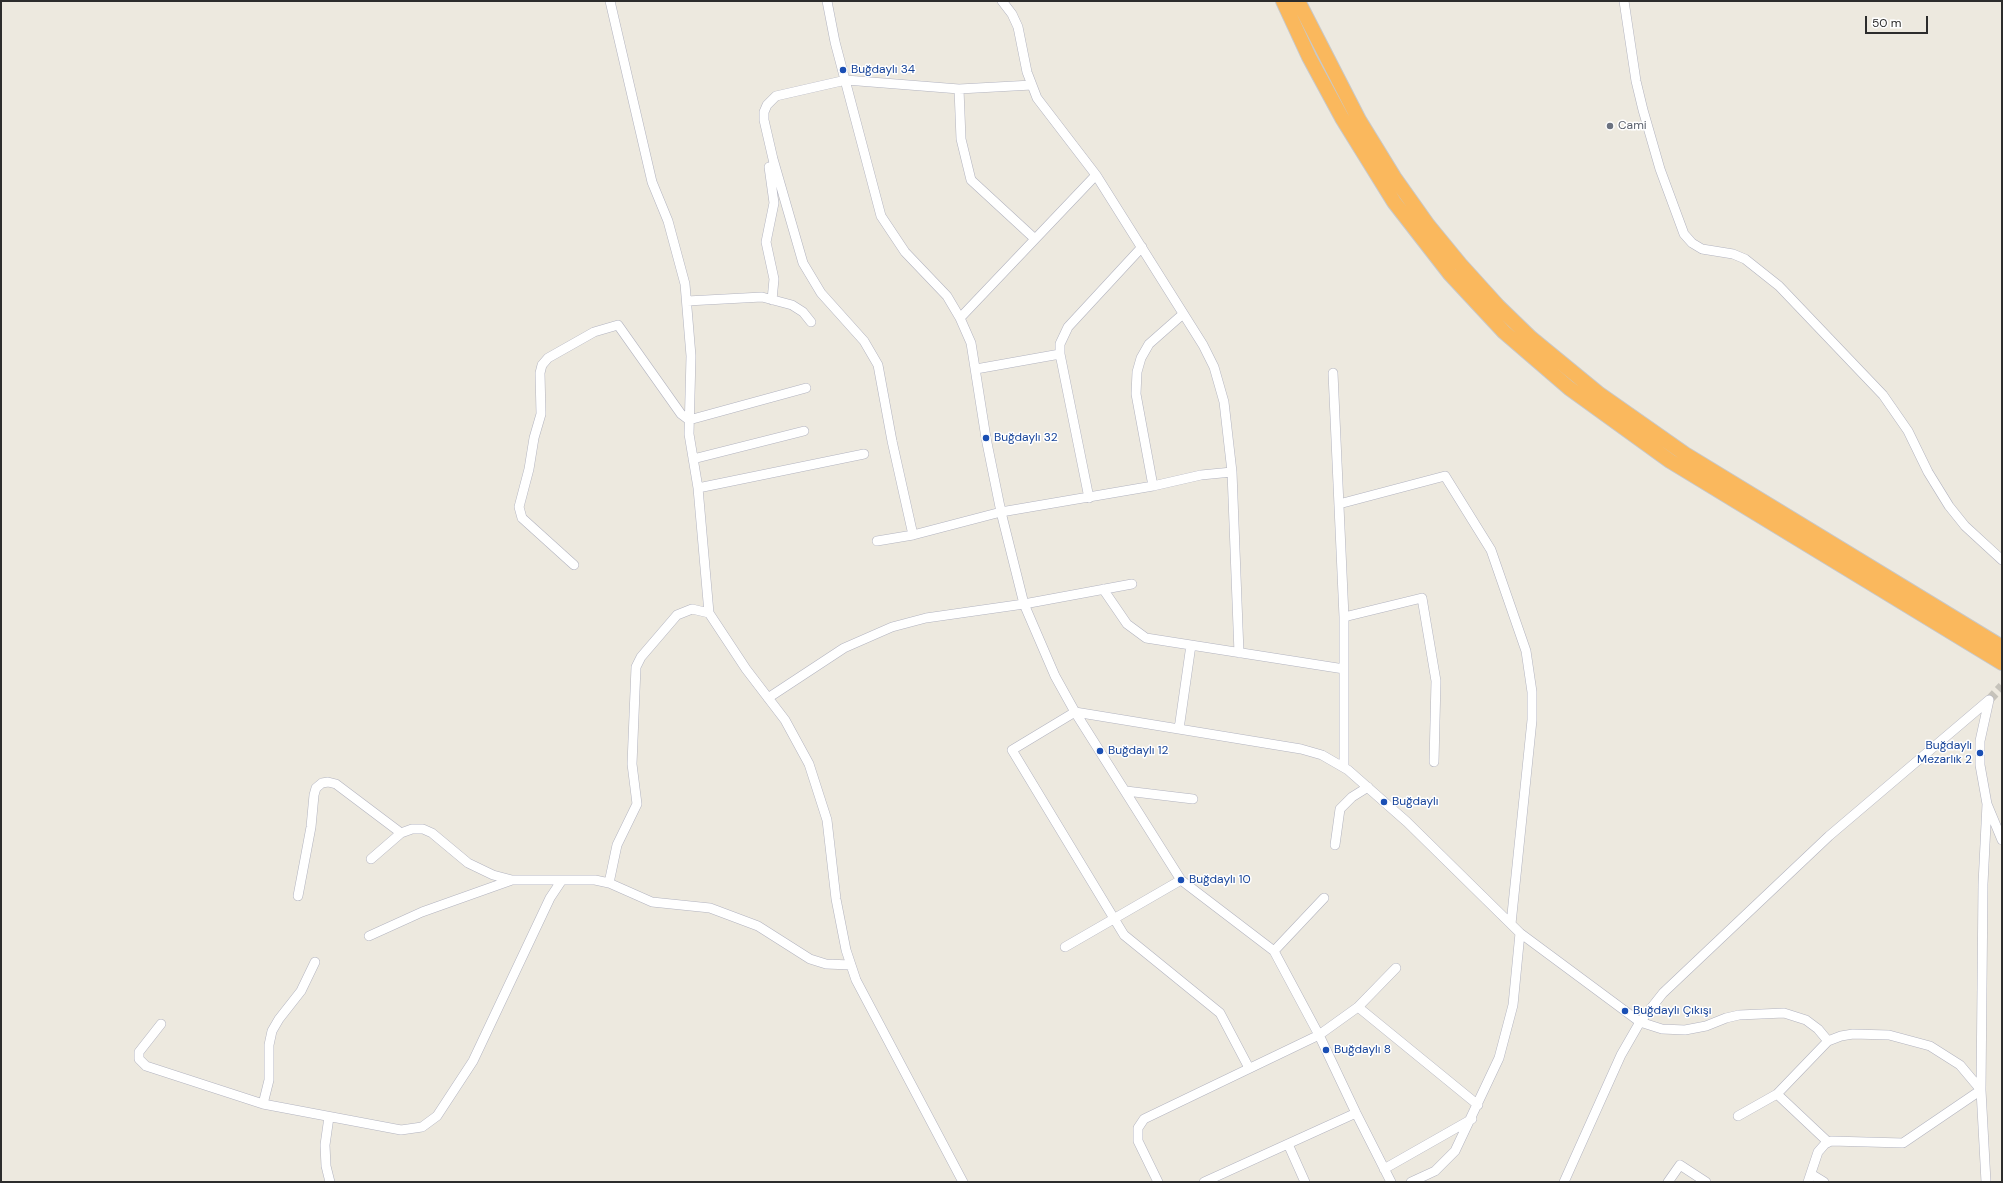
<!DOCTYPE html>
<meta charset="utf-8">
<style>
body{margin:0}
#map{position:relative;width:2003px;height:1183px;overflow:hidden;background:#ede9df;font-family:"DM Sans",sans-serif}
canvas{display:block}
.frame{position:absolute;inset:0;border:2px solid #2c2c2c;pointer-events:none}
.scale{position:absolute;left:1865px;top:16px;width:63px;height:18px;box-sizing:border-box;border:2px solid #2c2c2c;border-top:0;padding-left:5px;font-size:12px;line-height:14px;white-space:nowrap;color:#2c2c2c;-webkit-text-stroke:3px #fff;paint-order:stroke}
</style>
<div id="map">
<canvas width="2003" height="1183"></canvas>
<div class="frame"></div>
<div class="scale">50 m</div>
</div>
<script>
const context = document.querySelector('canvas').getContext('2d');
context.lineJoin = 'round';
const poly = rows => new Path2D(rows.map(r => 'M' + r).join(''));
function trace(path, color, width, dash) { context.strokeStyle = color; context.lineWidth = width; context.lineCap = dash ? 'butt' : 'round'; context.setLineDash(dash || []); context.stroke(path); }
function label(font, color, halo, rows, align = 'center') {
  context.font = font + ' "DM Sans",sans-serif'; context.lineWidth = 3; context.setLineDash([]); context.textBaseline = 'middle'; context.strokeStyle = halo; context.fillStyle = color; for (const [text, x, y, turn = 0] of rows) {
    context.save(); context.translate(x, y); context.rotate((+turn || 0) * Math.PI / 180); context.textAlign = isNaN(turn) ? turn : align; if (halo) context.strokeText(text, 0, 0); context.fillText(text, 0, 0); context.restore();
  }
}
trace(poly([
 [1989,700,2002,686]
]), '#c6c3bb', 9, [9, 4.5]);
const minor = poly([
 [610,1,652,182,668,221,685,284,691,356,689,434,698,488,709,613,746,669,785,720,809,764,827,820,836,899,846,950,856,980,963,1182],
 [827,1,835,42,881,216,905,252,947,296,960,318,971,343,986,438,1001,512,1024,604,1055,676,1075,712,1181,880,1274,951,1319,1035,1356,1113,1391,1182],
 [1002,1,1012,14,1018,27,1027,72,1037,98,1096,175,1203,345,1214,367,1224,402,1232,472,1239,653],
 [1624,1,1636,81,1643,110,1660,169,1684,234,1692,243,1702,249,1733,254,1745,259,1779,286,1883,395,1908,431,1928,472,1949,506,1965,526,2002,560],
 [959,89,961,139,971,180,1035,239],
 [769,167,774,203,766,242,774,279,772,300],
 [687,301,762,297,792,305,803,312,811,322],
 [960,318,1096,175],
 [976,369,1060,354],
 [1333,373,1344,617,1344,767],
 [693,459,804,431],
 [1153,486,1136,394,1137,372,1141,358,1149,344,1183,314],
 [698,488,864,454],
 [1089,498,1060,354,1060,344,1068,327,1142,247],
 [1339,504,1445,476,1491,550,1526,651,1532,692,1532,720,1511,924],
 [913,535,892,441,878,365,864,341,821,293,803,263,773,159,764,120,764,112,767,105,776,96,846,80,959,89,1032,85],
 [877,541,913,535,1001,512,1153,486,1201,475,1232,472],
 [574,565,522,518,519,507,529,469,534,438,541,414,540,373,542,365,548,358,594,332,618,325,681,414,689,420,806,388],
 [1103,589,1127,624,1146,638,1344,669],
 [1344,617,1422,598,1436,681,1434,762],
 [768,698,844,648,892,627,926,618,1024,604,1132,584],
 [1989,700,1980,741,1980,765,1987,804,2002,840],
 [1179,729,1191,645],
 [1126,791,1193,799],
 [1335,845,1340,809,1352,797,1368,787],
 [371,859,401,833,412,829,423,829,432,833,468,863,493,875,512,880,595,880,609,883,652,902,710,908,758,926,810,959,826,964,851,965],
 [609,883,617,845,637,804,632,764,636,667,641,657,677,615,692,609,709,613],
 [298,896,311,827,314,795,316,788,322,783,328,782,336,784,401,833],
 [369,936,422,912,512,880],
 [1065,947,1181,880],
 [1274,951,1324,898],
 [1358,1007,1478,1105],
 [161,1024,139,1052,139,1059,146,1066,263,1104,401,1130,422,1127,437,1116,473,1061,550,898,562,880],
 [1249,1068,1220,1013,1124,935,1012,750,1075,712,1301,749,1322,755,1348,770,1407,822,1520,933,1640,1022,1662,1029,1685,1030,1706,1026,1726,1018,1739,1015,1784,1013,1806,1020,1818,1029,1828,1041],
 [1777,1094,1828,1142],
 [263,1104,269,1080,269,1045,272,1031,279,1019,301,991,315,962],
 [1738,1116,1777,1094,1828,1041,1841,1036,1853,1034,1889,1035,1930,1046,1960,1065,1981,1090,1903,1143,1831,1141,1825,1144,1818,1152,1808,1182],
 [329,1117,325,1145,326,1166,330,1182],
 [1288,1144,1305,1182],
 [1384,1169,1472,1119],
 [1811,1174,1824,1182],
 [1158,1182,1138,1141,1138,1128,1144,1119,1319,1035,1358,1007,1396,968],
 [1204,1182,1356,1113],
 [1411,1182,1435,1171,1455,1151,1499,1058,1513,1005,1520,933],
 [1564,1182,1621,1055,1640,1022,1663,993,1829,836,1989,700],
 [1668,1182,1680,1165,1706,1182],
 [1986,1182,1981,1090,1983,884,1987,804]
]);
const highway = poly([
 [1283,1,1309,57,1342,118,1394,202,1450,274,1504,332,1569,388,1670,461,2002,663],
 [1298,1,1359,120,1394,177,1428,225,1460,264,1498,306,1531,338,1598,393,1685,454,2002,647]
]);
trace(minor, '#b2b3bf', 10);
trace(highway, '#c8c8c8', 16);
trace(minor, '#fff', 9);
trace(highway, '#fab85d', 14);
for (const [x, y, r, color] of [
 [843,70,4,"#1a4fb4"],
 [1610,126,4,"#6b7280"],
 [986,438,4,"#1a4fb4"],
 [1100,751,4,"#1a4fb4"],
 [1980,753,4,"#1a4fb4"],
 [1384,802,4,"#1a4fb4"],
 [1181,880,4,"#1a4fb4"],
 [1625,1011,4,"#1a4fb4"],
 [1326,1050,4,"#1a4fb4"]
]) { const dot = new Path2D(); dot.arc(x, y, r, 0, 2 * Math.PI); context.fillStyle = color; context.fill(dot); trace(dot, '#fff', 1.5); }
label('12px', '#164399', '#fff', [
 ["Buğdaylı 34",851,70],
 ["Buğdaylı 32",994,438],
 ["Buğdaylı",1972,746,"right"],
 ["Mezarlık 2",1972,760,"right"],
 ["Buğdaylı 12",1108,751],
 ["Buğdaylı",1392,802],
 ["Buğdaylı 10",1189,880],
 ["Buğdaylı Çıkışı",1633,1011],
 ["Buğdaylı 8",1334,1050]
], 'left');
label('12px', '#5b616d', '#fff', [
 ["Cami",1618,126]
], 'left');
</script>
